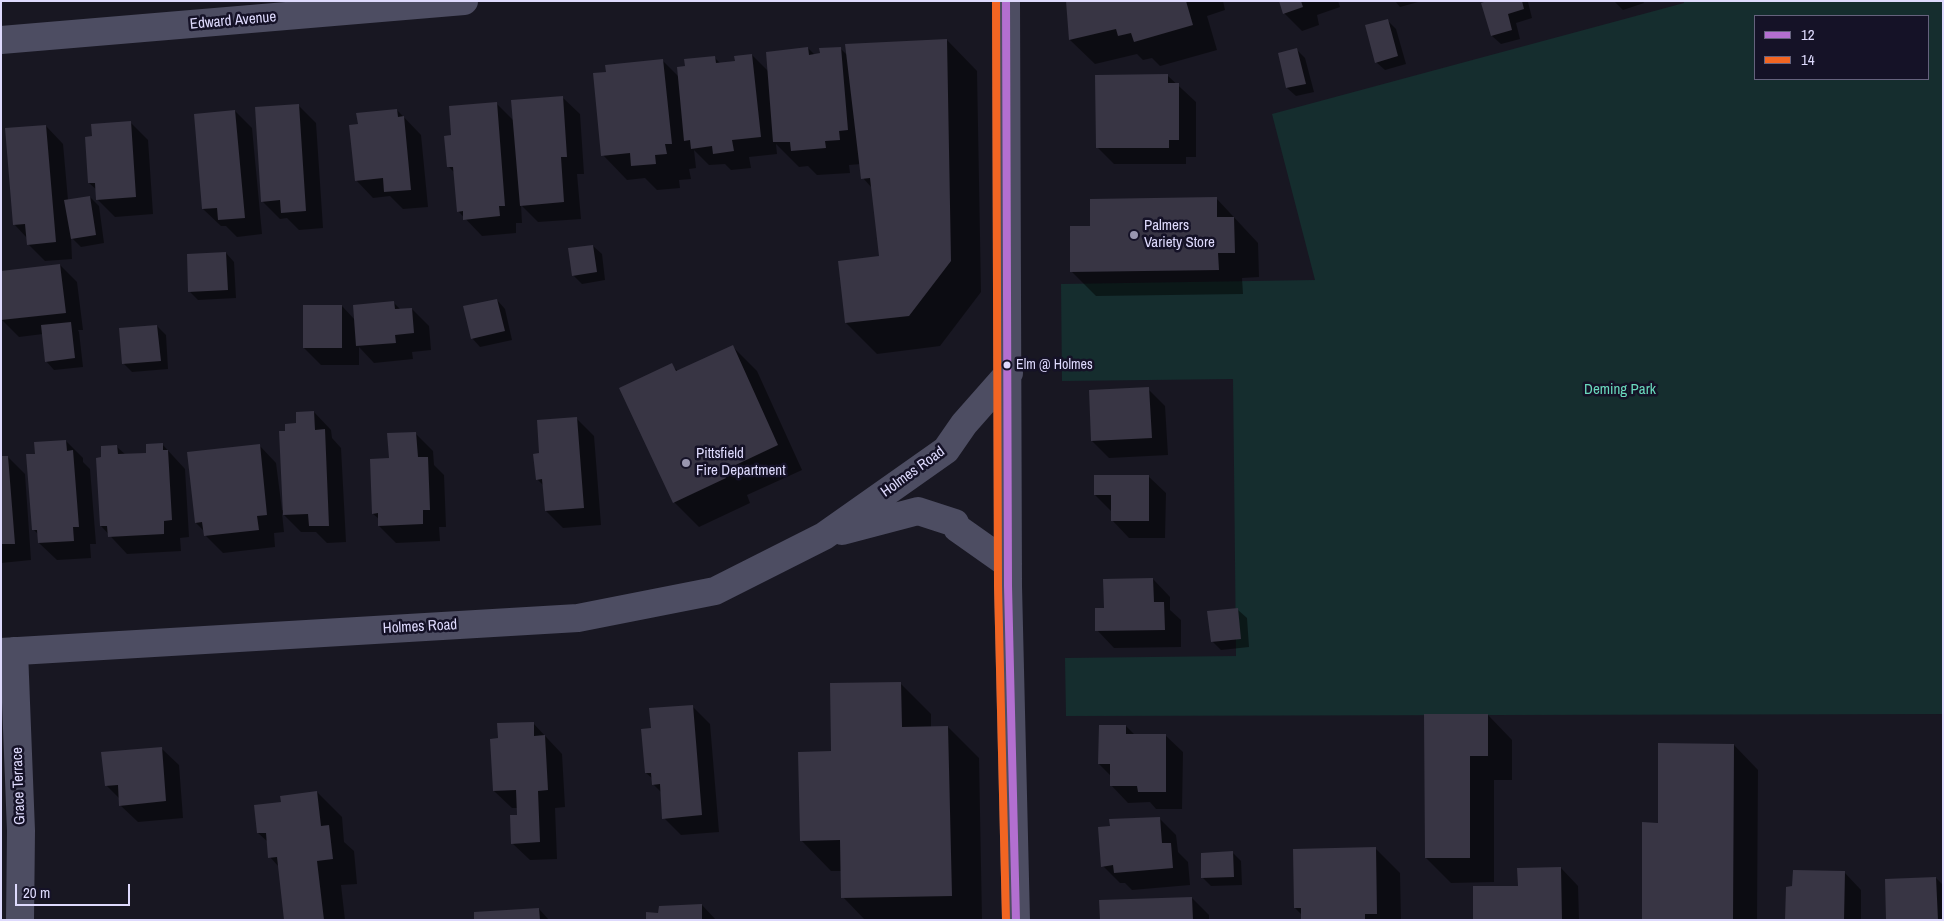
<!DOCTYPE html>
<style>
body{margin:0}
#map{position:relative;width:1944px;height:921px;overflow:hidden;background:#181722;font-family:"Archivo Narrow",sans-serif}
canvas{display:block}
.frame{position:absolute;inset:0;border:2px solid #dedafd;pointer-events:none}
.legend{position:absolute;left:1754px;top:15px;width:175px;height:65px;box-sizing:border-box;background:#151227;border:1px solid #65627d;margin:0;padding:6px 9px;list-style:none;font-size:15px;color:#dedafd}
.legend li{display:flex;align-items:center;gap:10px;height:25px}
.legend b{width:25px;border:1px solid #65627d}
.scale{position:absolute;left:15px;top:884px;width:115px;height:22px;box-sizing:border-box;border:2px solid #dedafd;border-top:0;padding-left:6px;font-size:15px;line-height:18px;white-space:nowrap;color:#dedafd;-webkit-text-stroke:4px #151227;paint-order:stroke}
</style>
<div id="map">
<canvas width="1944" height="921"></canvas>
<div class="frame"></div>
<ul class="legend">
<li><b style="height:6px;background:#b36fd0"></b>12</li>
<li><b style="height:6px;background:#f26522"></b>14</li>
</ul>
<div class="scale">20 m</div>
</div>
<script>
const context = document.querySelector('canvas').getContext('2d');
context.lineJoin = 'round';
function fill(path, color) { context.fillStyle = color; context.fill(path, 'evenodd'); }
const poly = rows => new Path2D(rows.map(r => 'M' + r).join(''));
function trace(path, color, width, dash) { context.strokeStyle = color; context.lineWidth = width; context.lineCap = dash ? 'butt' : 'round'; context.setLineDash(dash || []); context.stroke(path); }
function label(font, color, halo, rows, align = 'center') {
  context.font = font + ' "Archivo Narrow",sans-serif'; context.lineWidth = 5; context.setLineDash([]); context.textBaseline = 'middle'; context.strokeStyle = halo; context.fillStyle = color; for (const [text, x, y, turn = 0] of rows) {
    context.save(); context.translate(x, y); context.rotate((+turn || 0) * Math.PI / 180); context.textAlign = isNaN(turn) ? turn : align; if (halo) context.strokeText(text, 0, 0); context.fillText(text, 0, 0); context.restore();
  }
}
fill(poly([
 [1684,1,1943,1,1943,714,1066,716,1065,658,1236,656,1234,466,1233,379,1062,381,1061,284,1315,280,1272,114,1684,3],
 [1755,16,1928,16,1928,79,1755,79]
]), '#152d2e');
fill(poly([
 [1067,1,1223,1,1225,10,1207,16,1217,50,1160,66,1152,58,1143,60,1137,54,1095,64,1070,40],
 [1280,1,1338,1,1340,7,1317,15,1319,25,1302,31,1284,13],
 [1395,1,1422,1,1400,7],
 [1491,1,1528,2,1532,18,1516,23,1520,39,1501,44,1492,36,1483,4],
 [1614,1,1643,1,1644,3,1623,10],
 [1388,21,1396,29,1406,64,1385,70,1376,62],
 [947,40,977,71,981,292,940,346,877,354,846,323,881,257,872,188,863,178,861,164,849,165,850,173,817,175,808,166,799,167,776,144,777,154,749,157,751,168,731,170,725,164,709,165,694,150,696,168,689,169,691,179,679,180,680,188,657,190,645,178,627,180,603,155,607,73,662,60,679,77,686,67,715,58,721,64,737,62,752,55,769,72,808,48,815,55,840,48,848,56],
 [1297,50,1305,58,1314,92,1296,96,1287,88,1279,54],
 [1168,76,1196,102,1196,157,1186,157,1186,164,1114,164,1097,147],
 [562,97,580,114,584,174,577,174,581,219,538,222,521,205,522,223,516,223,516,233,482,236,458,211,454,172,449,167,453,136,496,103,514,121],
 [299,106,316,123,323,228,299,230,287,218,280,219,262,201],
 [397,110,421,135,428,207,403,209,390,196,373,198,356,180,359,125],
 [235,111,252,128,262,234,237,237,226,226,221,226,203,209],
 [131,123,148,140,153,214,115,217,97,199,97,190,89,183,94,137],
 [46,126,63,144,68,200,90,197,99,206,104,243,81,247,71,237,72,259,45,261,28,244,27,238,14,224],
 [1216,198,1258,243,1259,277,1242,278,1243,294,1096,296,1071,271,1091,228],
 [593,246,602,254,605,280,582,284,573,275],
 [226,253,234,262,236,298,198,300,190,292],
 [60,265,77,282,83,330,78,330,79,332,83,367,54,370,46,361,43,334,19,337,2,320],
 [497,300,505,309,512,340,480,347,472,338],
 [394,303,401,310,412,309,429,326,431,350,412,352,413,359,374,363,359,347,359,365,321,365,304,348,342,306,355,320],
 [157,326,166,335,168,369,132,372,124,364],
 [733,347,757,371,802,470,747,495,750,503,699,527,674,502,671,365,678,371],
 [1148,389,1165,406,1168,455,1109,458,1092,441],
 [314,412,331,430,332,438,341,448,346,542,327,543,316,532,301,532,282,513,284,532,274,533,275,547,223,553,205,535,205,532,196,523,259,445,276,463,282,510,284,510,287,432],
 [577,419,594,436,601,525,563,528,546,511,544,486,537,479,541,455],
 [416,434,433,451,434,465,444,475,446,527,439,527,440,541,396,543,379,526,379,519,373,514,390,460],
 [66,441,83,458,83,462,90,469,96,544,90,544,91,558,57,560,39,543,39,535,33,529,36,455],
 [162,444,185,469,189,537,180,538,181,551,127,554,101,526,103,459,117,447,126,455,147,454],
 [8,457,25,474,31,560,1,563,1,458],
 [1148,476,1166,493,1165,538,1129,538,1112,520,1112,512,1095,495],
 [1153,579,1170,597,1170,610,1181,620,1181,647,1114,648,1097,630,1105,609],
 [1238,610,1247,618,1249,647,1221,650,1212,641],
 [900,683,931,714,931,727,948,727,979,758,982,920,865,920,843,897,842,871,831,871,801,840],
 [692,706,710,724,719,832,681,835,664,818,662,793,653,784,653,779,646,773,652,729],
 [1488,715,1512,740,1512,780,1494,780,1494,882,1451,883,1426,858],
 [533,723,562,754,565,807,555,808,557,859,530,860,512,843,518,816,518,808,512,808,494,791,499,739],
 [1126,726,1135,735,1165,735,1183,752,1182,809,1156,809,1150,802,1128,803,1111,785,1111,776,1099,764],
 [1734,745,1758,770,1757,920,1643,920,1659,824],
 [161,748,179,765,183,818,138,822,120,805,120,799,106,785],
 [317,792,342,817,344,842,354,851,357,884,341,885,345,920,285,920,279,867,270,857,268,842,258,833,282,803],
 [1159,818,1176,835,1178,852,1188,862,1190,885,1132,890,1125,883,1120,883,1103,866],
 [1376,849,1400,873,1401,920,1302,920,1302,915,1295,908],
 [1233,853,1241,861,1242,885,1211,886,1203,878],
 [1561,868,1578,886,1579,920,1475,920,1519,887],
 [1844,872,1861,890,1861,920,1786,920],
 [1936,878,1943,885,1943,920,1887,920],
 [1192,898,1209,915,1209,920,1101,920],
 [702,905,716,920,648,920,660,914],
 [539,909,549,920,476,920]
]), '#0007');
fill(poly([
 [1066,1,1186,1,1193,25,1134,42,1131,33,1118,36,1116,29,1069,40],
 [1279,1,1301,1,1303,7,1283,14],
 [1487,1,1522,1,1524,9,1508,14,1512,30,1491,36,1481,3],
 [1388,19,1398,56,1375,63,1365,25],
 [947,39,951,261,909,316,845,323,838,261,879,256,870,178,861,179,845,44],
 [808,47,809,55,820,53,819,48,841,47,848,130,839,131,840,140,825,141,826,148,791,151,790,142,773,142,766,52],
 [1297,48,1306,84,1286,88,1278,53],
 [752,54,761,137,732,140,734,151,713,154,712,146,691,149,690,140,684,141,677,67,685,66,684,59,715,56,716,63,735,61,734,56],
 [663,59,672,144,665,144,667,154,655,155,656,164,631,166,630,153,601,156,593,73,606,72,605,65],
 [1168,74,1168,83,1179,83,1179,140,1169,140,1169,148,1096,148,1095,75],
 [563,96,567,157,561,157,564,202,520,206,511,100],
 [497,102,505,206,499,206,500,216,463,220,463,211,457,212,453,167,447,167,444,136,451,135,449,106],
 [299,104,306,211,281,213,280,200,261,202,255,107],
 [397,109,398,117,404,116,411,190,384,192,383,178,355,181,349,125,358,124,356,113],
 [235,110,245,218,218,220,217,208,202,209,194,114],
 [131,121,136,197,96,200,95,183,88,183,85,137,92,136,91,124],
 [46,125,56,242,27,245,25,224,13,225,5,128],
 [90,196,96,235,71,239,64,200],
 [1217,197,1217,217,1234,217,1235,253,1218,253,1219,270,1070,272,1070,226,1090,226,1090,199],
 [593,245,597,272,572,276,568,248],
 [226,252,228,290,188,292,187,254],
 [60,264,66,313,1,320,1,271],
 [497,299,505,331,471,339,463,306],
 [394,301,395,309,412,308,414,333,395,335,396,343,356,346,353,305],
 [303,305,342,305,342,348,303,348],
 [71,322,75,358,45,362,41,325],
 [157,325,161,361,122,364,119,328],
 [733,345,778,445,723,471,726,478,673,503,619,388,672,363,676,371],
 [1149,387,1152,438,1091,441,1089,390],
 [314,411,315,430,325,429,329,526,309,526,308,514,283,515,279,431,285,431,285,424,296,423,296,412],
 [577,417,584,508,545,511,542,479,536,480,533,454,539,453,537,420],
 [416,432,418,457,428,457,430,510,423,510,423,524,378,526,378,513,372,514,370,459,389,458,387,433],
 [66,440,67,451,73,450,79,527,73,527,74,541,38,543,37,530,32,530,26,454,35,454,34,442],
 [163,443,163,450,168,450,172,520,164,521,164,534,108,537,107,526,100,526,96,458,101,457,101,446,117,445,118,454,146,453,146,444],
 [260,444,267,515,257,516,259,530,204,536,202,522,195,523,187,452],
 [1,456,8,456,15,544,1,544],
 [1094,475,1149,475,1149,521,1111,521,1111,495,1094,495],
 [1153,578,1154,602,1164,602,1165,630,1095,631,1095,608,1104,608,1103,579],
 [1238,608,1241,639,1211,642,1207,611],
 [901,682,902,727,948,726,952,896,841,898,840,840,800,841,798,752,831,751,830,683],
 [693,705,702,815,662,819,660,784,652,785,651,773,645,773,641,729,651,728,649,708],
 [1424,714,1488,714,1488,756,1470,756,1470,858,1425,858],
 [534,722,534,736,545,735,548,790,538,791,540,842,511,844,510,815,517,815,516,790,493,791,490,739,498,738,497,723],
 [1099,725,1126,725,1126,734,1166,734,1166,792,1138,792,1137,786,1110,786,1110,764,1098,764],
 [1658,743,1734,744,1733,920,1642,920,1642,822,1658,823],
 [162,747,166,801,119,806,118,785,105,786,101,752],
 [317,791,321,826,329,825,333,859,317,861,324,920,284,920,277,857,268,858,266,833,257,833,254,805,281,802,280,796],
 [1160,817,1162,843,1171,843,1173,868,1114,873,1113,865,1101,867,1098,827,1110,826,1109,819],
 [1376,847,1377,914,1365,914,1365,920,1301,920,1301,908,1294,908,1293,849],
 [1233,851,1234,877,1201,878,1201,853],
 [1561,867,1562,920,1473,920,1473,886,1518,886,1517,868],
 [1793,870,1845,871,1844,920,1785,920,1786,887,1792,886],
 [1936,877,1938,920,1886,920,1885,879],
 [1192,897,1193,920,1100,920,1099,900],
 [702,904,702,920,646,920,646,912,658,913,659,906],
 [539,908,540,920,474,920,474,912]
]), '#383544');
trace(poly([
 [1006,1,1008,586,1016,920],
 [1,40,464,1],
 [842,531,918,511,955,523,957,528,1008,564],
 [14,651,21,831,20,920],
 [1,652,578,618,715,591,824,536,946,450,964,424,1009,373]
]), '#4d4d62', 28);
trace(poly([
 [1006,1,1008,586,1016,920]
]), '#b36fd0', 8);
trace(poly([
 [996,1,998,586,1006,920]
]), '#f26522', 8);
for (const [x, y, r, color] of [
 [1134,235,5,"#9996b0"],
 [1007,365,4.5,"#dedafd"],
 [686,463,5,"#9996b0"]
]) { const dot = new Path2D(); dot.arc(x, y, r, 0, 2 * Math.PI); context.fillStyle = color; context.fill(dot); trace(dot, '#151227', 2); }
label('14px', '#dedafd', '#151227', [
 ["Elm @ Holmes",1016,365]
], 'left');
label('15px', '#dedafd', '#151227', [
 ["Edward Avenue",233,21,-5],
 ["Holmes Road",913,472,-36],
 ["Holmes Road",420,627,-3],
 ["Grace Terrace",19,786,-92]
]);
label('15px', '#dedafd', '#151227', [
 ["Palmers",1144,226],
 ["Variety Store",1144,243],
 ["Pittsfield",696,454],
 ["Fire Department",696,471]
], 'left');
label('15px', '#6ad9bd', '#151227', [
 ["Deming Park",1620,390]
]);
</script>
